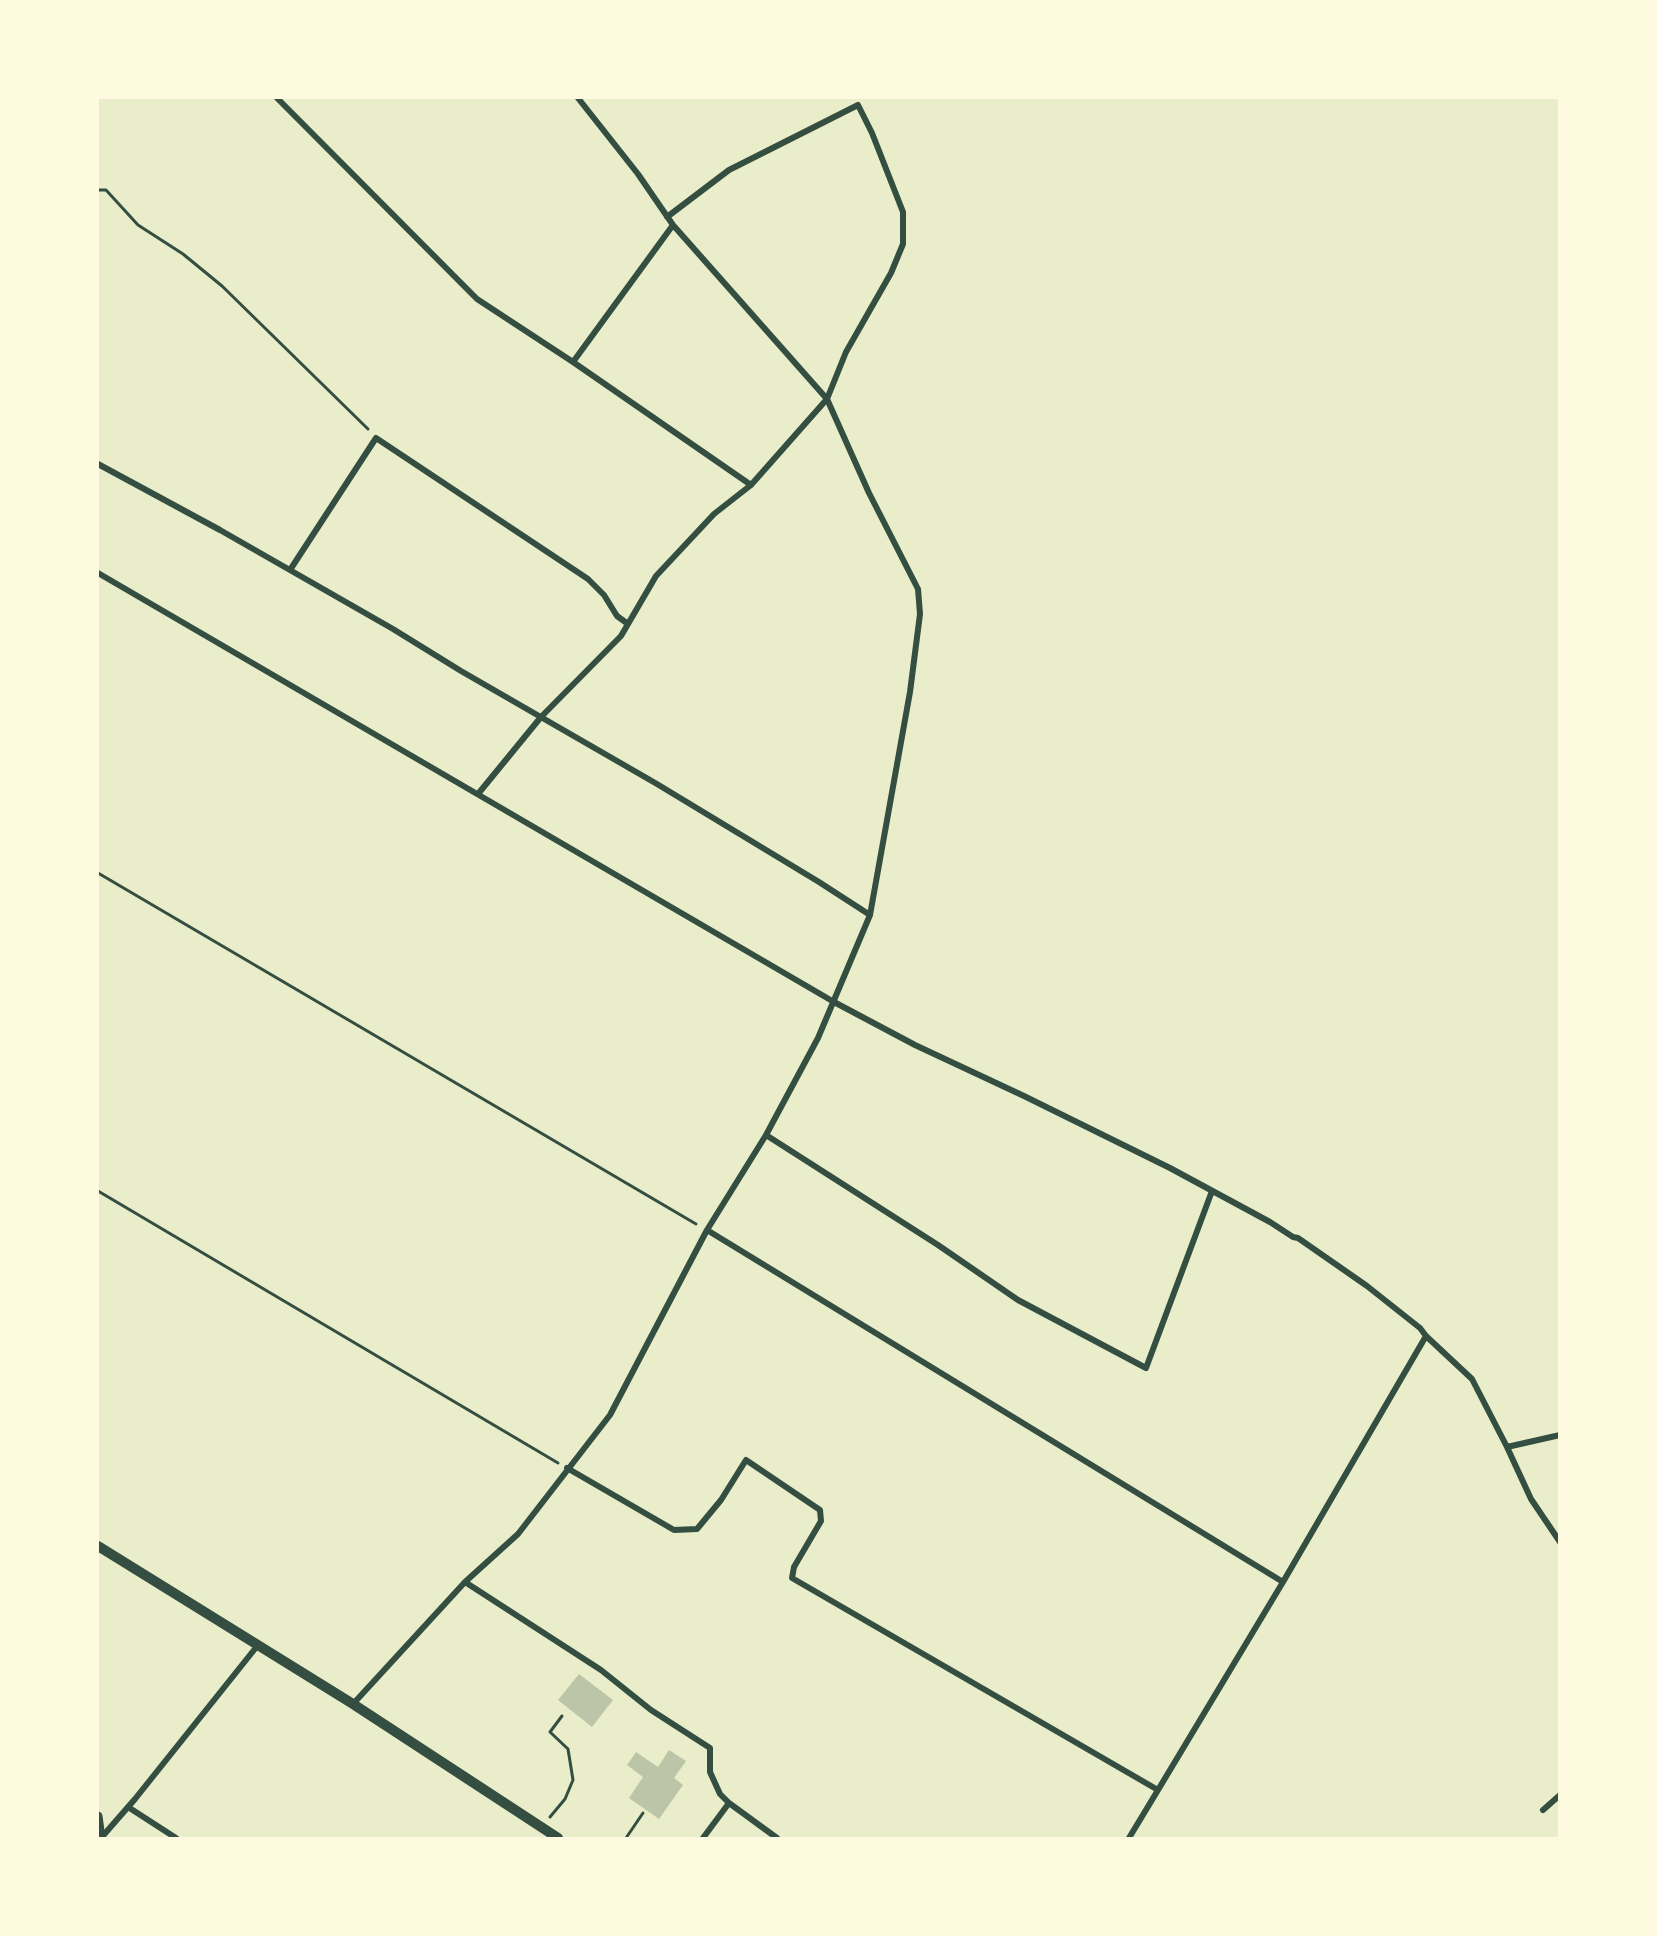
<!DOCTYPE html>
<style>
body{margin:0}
#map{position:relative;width:1657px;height:1936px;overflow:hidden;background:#e9edc9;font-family:Arial,sans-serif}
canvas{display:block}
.frame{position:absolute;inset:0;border:99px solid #fefae0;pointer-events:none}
</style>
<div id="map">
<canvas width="1657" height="1936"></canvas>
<div class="frame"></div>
</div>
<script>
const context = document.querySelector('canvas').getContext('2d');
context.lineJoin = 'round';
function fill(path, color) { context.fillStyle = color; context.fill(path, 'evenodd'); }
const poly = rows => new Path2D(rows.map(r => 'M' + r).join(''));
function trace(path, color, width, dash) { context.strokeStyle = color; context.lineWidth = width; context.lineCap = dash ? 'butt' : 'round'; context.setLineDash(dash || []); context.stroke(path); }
fill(poly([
 [579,1674,613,1700,592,1727,558,1700],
 [669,1750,686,1761,674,1778,683,1785,659,1819,629,1798,643,1777,627,1765,636,1752,658,1767]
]), '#bcc5a7');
trace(poly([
 [98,190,106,190,138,225,183,254,222,286,368,429],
 [98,873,696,1224],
 [98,1191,558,1463],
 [550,1817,565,1799,573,1780,568,1749,550,1732,562,1716],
 [626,1838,643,1813]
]), '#344e41', 3);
trace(poly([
 [277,98,477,299,573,362],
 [673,225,573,362,751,485],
 [98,464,220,530,393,629,461,671,657,784,819,882,870,915],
 [290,570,376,438,588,579,604,595,617,616,628,624],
 [98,573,834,1002,915,1045,1024,1096,1170,1168,1270,1222,1293,1237,1298,1238,1367,1286,1420,1328,1426,1336,1472,1379,1507,1447,1531,1499,1560,1542],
 [478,794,541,717,621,636,656,576,714,514,751,485,827,399,846,352,891,273,903,244,903,212,872,133,858,105,729,170,667,217],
 [766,1135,938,1245,1018,1300,1146,1368,1212,1191],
 [707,1230,1283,1582,1158,1790],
 [1507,1447,1560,1435],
 [567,1468,674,1530,697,1529,721,1500,746,1460,820,1510,821,1521,794,1567,792,1578,1158,1790,1129,1838],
 [465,1582,601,1670,651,1710,710,1748,710,1772,720,1794,729,1803,703,1838],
 [1283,1582,1426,1336],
 [353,1704,465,1582,518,1534,610,1415,707,1230,766,1135,818,1038,870,915,910,692,920,614,918,589,869,493,827,399,673,225,638,174,578,98],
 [729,1803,777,1838],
 [128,1807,176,1838],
 [1543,1810,1560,1795],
 [101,1838,135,1799,258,1645]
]), '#344e41', 6);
trace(poly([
 [98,1816,101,1838]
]), '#344e41', 9);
trace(poly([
 [98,1546,353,1704,558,1838]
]), '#344e41', 10);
</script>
